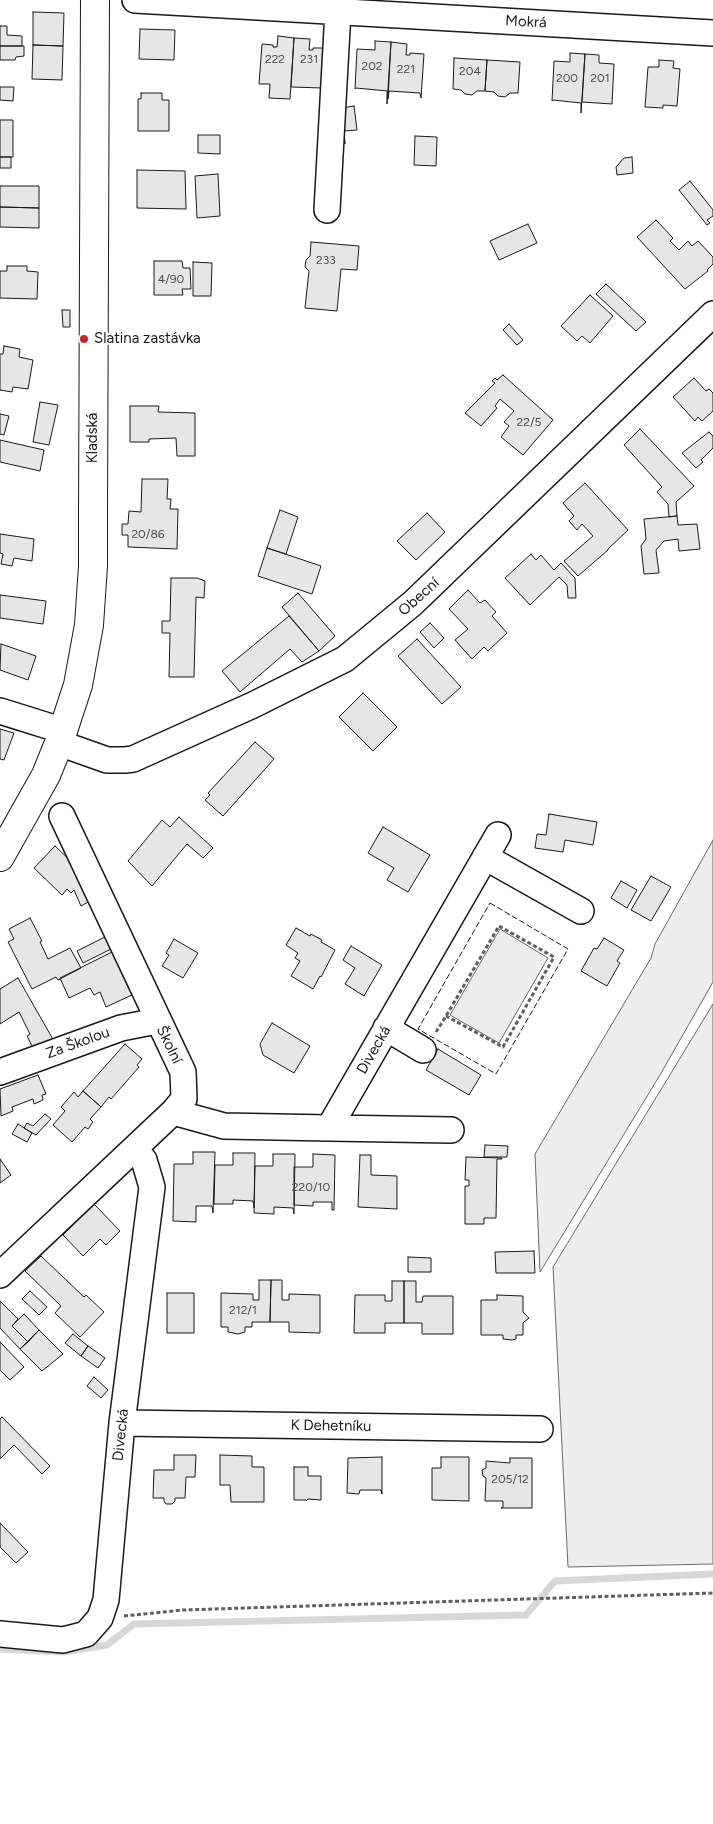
<!DOCTYPE html>
<meta charset="utf-8">
<style>
body{margin:0}
canvas{display:block;background:#fff}
</style>
<canvas width="713" height="1824"></canvas>
<script>
const context = document.querySelector('canvas').getContext('2d');
context.lineJoin = 'round';
function fill(path, color) { context.fillStyle = color; context.fill(path, 'evenodd'); }
const poly = rows => new Path2D(rows.map(r => 'M' + r).join(''));
function trace(path, color, width, dash) { context.strokeStyle = color; context.lineWidth = width; context.lineCap = dash ? 'butt' : 'round'; context.setLineDash(dash || []); context.stroke(path); }
function label(font, color, halo, rows, align = 'center') {
  context.font = font + ' Figtree,sans-serif'; context.lineWidth = 4; context.setLineDash([]); context.textBaseline = 'middle'; context.strokeStyle = halo; context.fillStyle = color; for (const [text, x, y, turn = 0] of rows) {
    context.save(); context.translate(x, y); context.rotate((+turn || 0) * Math.PI / 180); context.textAlign = isNaN(turn) ? turn : align; if (halo) context.strokeText(text, 0, 0); context.fillText(text, 0, 0); context.restore();
  }
}
const built = poly([
 [713,840,713,982,660,1075,540,1272,535,1154,651,958,655,944,713,840],
 [500,929,548,958,499,1043,450,1015,500,929],
 [713,1004,713,1564,568,1567,553,1267,713,1004]
]);
fill(built, '#ededed');
trace(built, '#6a6a6a', 1);
trace(poly([
 [0,1649,63,1652,107,1645,134,1624,526,1615,555,1581,713,1574]
]), '#d7d7d7', 7);
const building = poly([
 [33,12,64,13,63,46,33,45,33,12],
 [0,26,7,26,7,35,22,36,22,46,0,46,0,26],
 [140,29,175,30,174,60,139,59,140,29],
 [278,36,294,38,290,99,269,98,270,84,259,84,262,44,273,45,273,47,277,47,278,36],
 [294,38,310,39,309,50,313,50,313,48,325,48,323,88,291,87,294,38],
 [375,41,391,42,387,104,387,91,356,88,355,89,357,49,375,50,375,41],
 [391,42,407,44,406,55,410,55,410,53,424,54,421,98,420,93,389,91,388,99,391,42],
 [33,45,63,46,62,80,32,79,33,45],
 [0,46,24,46,24,56,16,57,15,60,0,60,0,46],
 [570,53,585,54,581,113,581,103,553,100,552,101,554,61,570,62,570,53],
 [585,54,599,55,599,63,614,64,612,104,582,102,585,54],
 [454,58,487,60,485,91,477,91,472,95,465,94,461,90,453,89,454,58],
 [487,60,520,62,518,93,510,93,505,97,498,96,494,92,485,91,487,60],
 [659,60,674,61,673,68,680,69,677,106,663,105,663,108,645,107,648,67,659,67,659,60],
 [0,87,14,87,13,101,0,100,0,87],
 [141,93,162,93,162,100,169,100,169,131,138,131,138,99,141,99,141,93],
 [354,106,357,130,344,131,345,144,341,108,354,106],
 [0,120,13,120,13,157,0,157,0,120],
 [198,135,220,135,220,154,198,153,198,135],
 [415,136,437,137,436,166,414,165,415,136],
 [0,157,11,157,11,168,0,168,0,157],
 [632,157,633,173,617,175,616,167,624,158,632,157],
 [137,170,185,171,186,209,137,208,137,170],
 [218,174,220,216,197,218,195,176,218,174],
 [690,181,713,210,713,216,707,220,710,223,707,225,679,190,690,181],
 [0,186,39,186,39,208,0,207,0,186],
 [0,207,39,208,39,228,0,227,0,207],
 [656,220,673,238,670,241,679,250,688,241,692,246,698,241,713,257,713,264,707,270,708,271,685,289,637,237,656,220],
 [528,224,537,243,499,260,490,241,528,224],
 [311,242,359,246,357,270,341,269,337,311,305,308,309,271,305,267,306,260,310,256,311,242],
 [154,261,182,261,183,268,190,268,191,289,182,289,183,295,154,295,154,261],
 [193,262,212,263,211,296,193,296,193,262],
 [7,266,27,266,27,271,38,272,37,299,0,298,0,271,7,271,7,266],
 [606,284,646,322,636,331,596,294,606,284],
 [590,295,613,316,590,343,582,336,577,341,561,326,590,295],
 [62,310,70,310,70,327,63,327,62,310],
 [509,324,523,340,517,345,503,330,509,324],
 [4,346,20,349,19,357,33,360,28,389,13,387,12,392,0,390,0,354,3,354,4,346],
 [503,375,553,420,523,455,501,437,509,426,504,422,514,411,500,399,495,406,497,408,481,426,465,413,495,383,492,381,495,378,497,380,503,375],
 [694,378,706,391,709,389,713,393,713,411,702,421,698,417,695,421,673,397,694,378],
 [40,402,58,405,49,445,33,442,40,402],
 [130,406,159,406,158,412,195,413,195,456,177,456,176,438,149,439,149,442,130,442,130,406],
 [0,414,9,416,4,435,0,434,0,414],
 [640,429,694,486,676,502,677,516,669,517,668,504,657,492,662,487,624,445,640,429],
 [709,432,713,436,713,448,701,460,703,462,696,468,682,453,709,432],
 [0,440,44,450,40,471,0,462,0,440],
 [142,479,168,479,167,499,171,499,170,509,178,509,177,549,128,547,128,535,122,535,122,524,128,524,129,511,141,512,142,479],
 [585,483,628,530,608,549,608,550,578,576,564,561,593,536,582,524,577,530,569,521,574,516,563,503,585,483],
 [280,510,298,517,286,554,267,548,280,510],
 [427,513,445,532,416,560,397,541,427,513],
 [677,516,678,525,697,524,700,549,679,551,678,539,664,541,656,550,659,573,644,574,641,546,646,539,644,519,677,516],
 [0,534,34,539,32,561,14,558,12,566,1,564,3,554,0,553,0,534],
 [267,548,321,566,312,594,258,576,267,548],
 [531,554,536,560,541,555,554,570,561,563,575,578,576,598,568,598,567,585,559,577,530,605,505,578,531,554],
 [171,578,197,578,205,581,204,598,196,597,194,677,169,677,170,633,162,633,162,621,170,621,171,578],
 [468,590,480,603,485,600,496,612,492,616,507,633,488,651,484,647,472,659,455,640,468,629,449,609,468,590],
 [298,593,335,636,319,651,282,607,298,593],
 [0,595,46,601,43,624,0,618,0,595],
 [289,616,319,651,302,662,290,649,240,692,222,671,289,616],
 [430,623,444,638,434,648,420,632,430,623],
 [417,639,461,687,442,704,398,656,417,639],
 [1,644,36,656,28,680,0,670,1,644],
 [363,693,397,727,373,751,339,717,363,693],
 [0,729,14,733,4,760,0,759,0,729],
 [255,742,274,759,223,816,205,800,210,795,208,793,255,742],
 [549,814,597,822,593,845,565,840,563,852,535,848,537,834,546,835,549,814],
 [179,817,213,848,203,858,187,844,152,886,128,861,162,820,170,827,179,817],
 [383,827,430,855,408,892,387,880,394,868,368,853,383,827],
 [55,846,76,866,92,900,81,906,74,890,71,893,67,889,62,895,34,868,55,846],
 [651,876,671,887,651,921,631,910,651,876],
 [621,881,637,890,627,908,611,898,621,881],
 [30,918,42,941,40,942,48,959,70,948,81,968,58,980,56,977,32,989,8,942,14,939,9,929,30,918],
 [296,928,310,936,311,934,322,940,321,942,335,950,321,977,320,976,313,989,291,976,300,961,295,958,298,953,286,945,296,928],
 [107,936,113,948,83,963,77,951,107,936],
 [604,938,624,950,617,961,620,963,607,986,581,971,594,948,597,949,604,938],
 [174,939,198,953,183,978,162,966,169,955,166,953,174,939],
 [351,946,382,965,364,996,345,984,355,968,343,960,351,946],
 [114,951,134,994,106,1007,100,992,94,995,90,988,69,998,60,978,114,951],
 [18,978,54,1041,34,1050,27,1036,30,1034,19,1012,0,1024,0,989,18,978],
 [272,1023,310,1046,294,1073,263,1055,260,1044,272,1023],
 [125,1044,142,1059,137,1065,139,1067,111,1099,109,1097,101,1107,83,1091,125,1044],
 [438,1049,481,1075,469,1095,426,1070,438,1049],
 [38,1075,46,1094,42,1095,43,1100,34,1104,33,1099,12,1107,13,1111,1,1116,0,1089,38,1075],
 [83,1091,101,1107,90,1119,93,1122,88,1129,85,1127,72,1142,53,1125,65,1111,61,1107,74,1092,78,1097,83,1091],
 [45,1114,51,1119,36,1135,24,1128,27,1123,33,1126,45,1114],
 [18,1124,32,1133,27,1142,12,1134,18,1124],
 [485,1145,508,1146,507,1157,484,1157,485,1145],
 [193,1152,215,1152,213,1213,212,1206,196,1206,196,1222,173,1221,174,1164,193,1164,193,1152],
 [233,1153,255,1153,254,1208,253,1201,233,1200,233,1204,214,1204,215,1165,233,1165,233,1153],
 [273,1154,295,1154,294,1214,293,1208,274,1207,274,1214,254,1213,255,1166,273,1166,273,1154],
 [313,1154,335,1155,334,1210,332,1210,332,1202,313,1202,313,1206,294,1205,294,1167,313,1167,313,1154],
 [360,1155,371,1155,371,1175,397,1176,397,1209,358,1207,360,1155],
 [466,1157,502,1158,502,1159,497,1159,496,1218,484,1218,484,1224,465,1224,465,1186,469,1186,469,1180,465,1180,466,1157],
 [0,1159,11,1175,0,1183,0,1159],
 [94,1204,120,1231,106,1245,100,1239,83,1256,63,1235,94,1204],
 [534,1251,535,1273,496,1273,495,1252,534,1251],
 [41,1256,84,1297,86,1295,104,1312,80,1337,55,1313,61,1306,25,1271,41,1256],
 [408,1257,431,1258,431,1272,408,1272,408,1257],
 [259,1280,271,1280,270,1322,252,1322,252,1327,245,1327,245,1332,238,1334,228,1332,228,1327,221,1327,221,1293,253,1294,253,1300,259,1300,259,1280],
 [271,1280,282,1280,282,1300,289,1300,289,1294,320,1295,320,1333,289,1332,289,1322,270,1322,271,1280],
 [392,1281,404,1281,404,1323,385,1323,385,1333,354,1333,355,1295,385,1295,385,1301,392,1301,392,1281],
 [404,1281,416,1281,416,1302,422,1302,423,1296,453,1296,453,1334,422,1334,422,1323,404,1323,404,1281],
 [30,1291,47,1307,39,1315,22,1299,30,1291],
 [167,1293,194,1293,194,1333,167,1333,167,1293],
 [497,1295,523,1296,523,1312,529,1318,523,1323,523,1335,516,1335,516,1339,512,1340,503,1339,503,1335,481,1335,481,1300,497,1300,497,1295],
 [0,1301,18,1319,12,1326,28,1342,20,1349,0,1328,0,1301],
 [24,1314,39,1330,28,1342,12,1326,24,1314],
 [39,1330,63,1354,42,1371,20,1349,39,1330],
 [73,1334,88,1346,81,1356,65,1343,73,1334],
 [0,1342,24,1367,10,1380,0,1370,0,1342],
 [88,1346,105,1358,98,1368,81,1356,88,1346],
 [94,1377,108,1390,101,1398,87,1386,94,1377],
 [2,1417,50,1466,42,1474,14,1445,0,1459,0,1419,2,1417],
 [174,1455,196,1455,195,1477,186,1477,185,1498,175,1498,175,1501,172,1504,166,1504,164,1501,164,1498,153,1498,154,1470,174,1470,174,1455],
 [220,1455,252,1456,252,1467,264,1467,264,1502,231,1502,230,1485,220,1485,220,1455],
 [382,1457,382,1494,381,1490,360,1490,359,1494,347,1493,348,1458,382,1457],
 [441,1457,469,1457,469,1501,432,1500,432,1468,441,1468,441,1457],
 [510,1458,532,1458,532,1508,501,1508,503,1507,503,1501,485,1501,486,1478,483,1476,482,1470,486,1468,486,1461,510,1463,510,1458],
 [294,1467,308,1467,308,1476,321,1476,321,1500,308,1499,306,1501,306,1500,294,1500,294,1467],
 [0,1523,28,1552,16,1563,0,1547,0,1523]
]);
fill(building, '#e6e6e6');
trace(building, '#1a1a1a', 1);
const minor = poly([
 [135,0,713,33],
 [327,210,338,11],
 [0,711,64,731],
 [59,743,107,760,125,760,133,759,253,705,345,659,413,603,713,314],
 [485,857,581,911],
 [386,1028,423,1050],
 [0,1072,121,1028,157,1021],
 [173,1112,224,1126,329,1128,498,835],
 [329,1128,451,1130],
 [0,1275,173,1112,184,1099,183,1072,62,816],
 [122,1423,540,1429],
 [0,1634,63,1640,86,1634,100,1618,106,1600,122,1423,152,1187,144,1160,134,1149]
]);
const major = poly([
 [0,857,46,775,59,743,78,685,89,625,93,566,93,515,95,0]
]);
trace(minor, '#1a1a1a', 28);
trace(major, '#1a1a1a', 30);
trace(poly([
 [436,1032,446,1016,499,926,554,957,503,1047,446,1016],
 [124,1616,183,1610,713,1593]
]), '#5f5f5f', 3, [4, 2.5]);
trace(minor, '#fff', 25);
trace(major, '#fff', 28);
trace(poly([
 [490,903,568,949,496,1074,418,1029,490,903]
]), '#1a1a1a', 1, [6, 2.5]);
for (const [x, y, r, color] of [
 [84,339,5,"#c62828"]
]) { const dot = new Path2D(); dot.arc(x, y, r, 0, 2 * Math.PI); context.fillStyle = color; context.fill(dot); trace(dot, '#fff', 2); }
label('12px', '#4d4d4d', null, [
 ["222",275,59],
 ["231",309,59],
 ["202",372,66],
 ["221",406,69],
 ["204",470,71],
 ["200",567,78],
 ["201",600,78],
 ["233",326,260],
 ["4/90",171,279],
 ["22/5",529,422],
 ["20/86",148,534],
 ["220/10",311,1187],
 ["212/1",243,1310],
 ["205/12",510,1479]
]);
label('15px', '#1a1a1a', '#fff', [
 ["Mokrá",526,22,3],
 ["Kladská",93,438,-90],
 ["Obecní",419,597,-42],
 ["Za Školou",78,1043,-20],
 ["Školní",169,1045,64],
 ["Divecká",374,1050,-60],
 ["K Dehetníku",331,1426,1],
 ["Divecká",121,1435,-84]
]);
label('15px', '#1a1a1a', '#fff', [
 ["Slatina zastávka",94,339]
], 'left');
</script>
